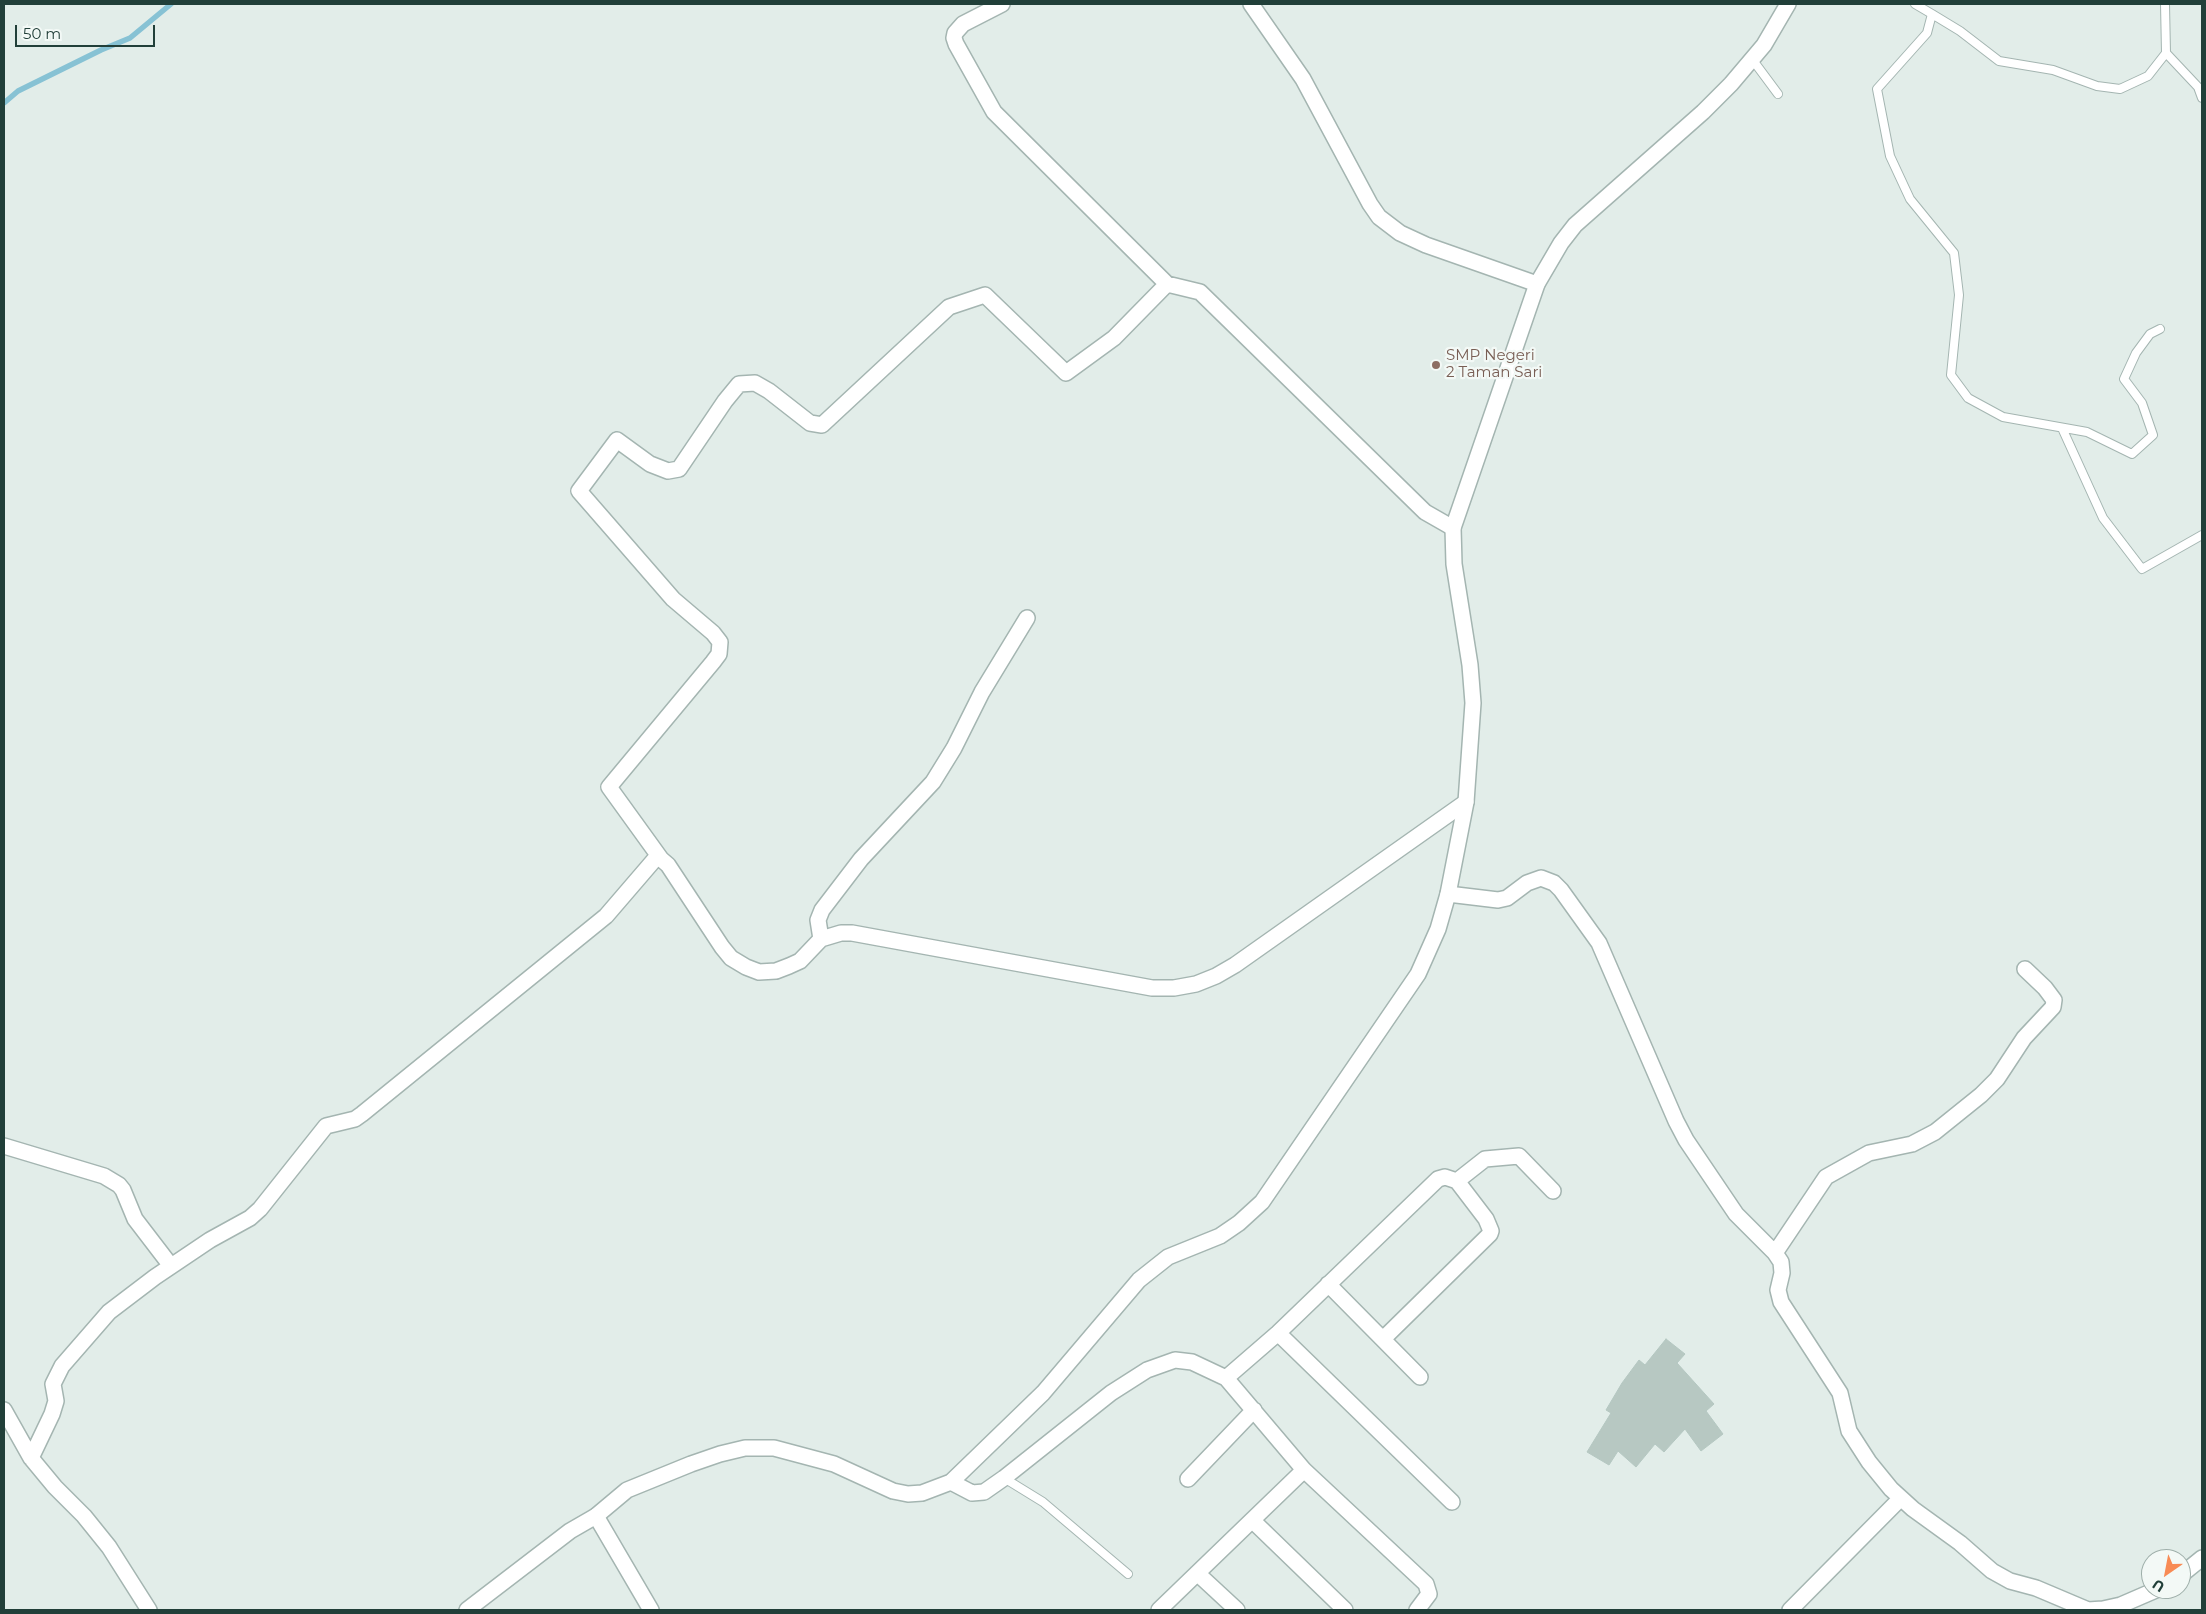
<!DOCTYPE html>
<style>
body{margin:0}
#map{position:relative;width:2206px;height:1614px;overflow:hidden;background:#e2ede9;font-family:Montserrat,sans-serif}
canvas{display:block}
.frame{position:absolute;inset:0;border:5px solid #213f39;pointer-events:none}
.north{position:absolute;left:2141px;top:1549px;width:50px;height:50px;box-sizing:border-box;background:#f3f9f6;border:1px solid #9fafaa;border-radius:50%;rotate:213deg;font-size:14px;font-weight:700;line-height:20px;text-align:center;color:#213f39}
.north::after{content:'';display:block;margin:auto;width:18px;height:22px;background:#f88b55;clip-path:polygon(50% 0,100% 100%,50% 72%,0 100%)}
.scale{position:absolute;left:15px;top:25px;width:140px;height:22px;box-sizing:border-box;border:2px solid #213f39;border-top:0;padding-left:6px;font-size:15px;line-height:18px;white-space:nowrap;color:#213f39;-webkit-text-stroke:4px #f3f9f6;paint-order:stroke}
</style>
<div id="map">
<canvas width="2206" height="1614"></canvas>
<div class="frame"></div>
<div class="north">U</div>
<div class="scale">50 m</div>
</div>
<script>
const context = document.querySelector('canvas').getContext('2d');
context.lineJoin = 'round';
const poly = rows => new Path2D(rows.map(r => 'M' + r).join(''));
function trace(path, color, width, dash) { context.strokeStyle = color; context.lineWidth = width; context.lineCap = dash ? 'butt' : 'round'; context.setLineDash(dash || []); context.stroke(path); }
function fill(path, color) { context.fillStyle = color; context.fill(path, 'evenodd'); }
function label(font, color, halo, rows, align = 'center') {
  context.font = font + ' Montserrat,sans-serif'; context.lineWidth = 4.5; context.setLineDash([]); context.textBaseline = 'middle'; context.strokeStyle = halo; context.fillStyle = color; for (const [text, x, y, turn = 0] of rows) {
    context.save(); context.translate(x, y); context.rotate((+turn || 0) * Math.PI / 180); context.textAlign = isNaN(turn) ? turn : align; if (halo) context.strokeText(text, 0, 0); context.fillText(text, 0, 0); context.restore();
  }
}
trace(poly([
 [4,103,18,91,101,50,130,38,171,4]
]), '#87c2d4', 5.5);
const building = poly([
 [1666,1339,1685,1354,1677,1363,1714,1404,1706,1411,1723,1434,1701,1451,1685,1429,1664,1452,1655,1444,1636,1467,1618,1451,1609,1465,1587,1452,1611,1413,1606,1410,1622,1383,1639,1360,1645,1365,1666,1339]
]);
fill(building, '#b7c8c2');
trace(building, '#b4c7c1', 1);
const service = poly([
 [1915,4,1932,14,1927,33,1877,89,1890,156,1910,199,1954,253,1959,295,1951,375,1968,398,2003,417,2087,432,2132,454,2153,435,2142,403,2124,379,2136,353,2150,334,2160,329],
 [2165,4,2166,53,2198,87,2202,98],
 [1932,14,1960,31,1999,61,2053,70,2097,86,2120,89,2148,76,2166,53],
 [1752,59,1778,94],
 [2062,428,2103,518,2142,569,2202,535],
 [1004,1478,1043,1502,1128,1574]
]);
const minor = poly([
 [1002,4,963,24,955,33,954,38,956,44,994,112,1167,284,1200,292,1425,512,1453,528],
 [1251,4,1303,79,1370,204,1379,217,1400,233,1426,245,1537,284],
 [661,859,609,787,713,662,719,654,720,642,713,633,673,599,579,491,617,440,650,464,668,471,679,469,725,401,739,384,755,383,769,391,810,423,822,425,949,307,985,295,1066,373,1114,338,1167,284],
 [1448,894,1498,900,1507,898,1527,883,1541,878,1554,883,1561,890,1599,943,1676,1121,1686,1140,1736,1214,1775,1253,1781,1262,1782,1273,1778,1290,1781,1302,1840,1393,1849,1431,1869,1462,1891,1489,1913,1509,1960,1543,1992,1571,2010,1581,2036,1588,2088,1610],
 [821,939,818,920,822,910,861,859,933,782,954,748,982,692,1027,618],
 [4,1146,104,1176,119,1185,123,1190,135,1219,171,1266],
 [1457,1181,1485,1159,1519,1156,1553,1191],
 [1775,1253,1826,1177,1869,1153,1912,1144,1935,1132,1981,1095,1997,1079,2024,1038,2053,1007,2054,1000,2045,988,2025,969],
 [1328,1284,1420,1377],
 [1278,1333,1452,1502],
 [1383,1339,1490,1234,1491,1231,1486,1219,1457,1181,1445,1177,1438,1179,1278,1333,1226,1378,1304,1470,1426,1584,1429,1594,1417,1610],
 [4,1410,31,1458,55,1487,84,1516,109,1547,149,1610],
 [31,1458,52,1414,56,1401,53,1384,62,1366,109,1312,155,1277,210,1240,250,1218,260,1209,326,1126,355,1119,362,1114,606,916,655,859,661,859,668,865,722,947,731,958,746,967,759,972,776,971,789,966,800,961,821,939,841,933,852,933,1152,988,1174,988,1196,984,1216,976,1235,965,1466,802],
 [1188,1479,1254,1410],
 [951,1482,972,1493,984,1492,1004,1478,1111,1393,1147,1370,1175,1360,1192,1362,1226,1378],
 [596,1516,651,1610],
 [1253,1521,1345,1610],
 [1197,1573,1237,1610],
 [2181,1575,2202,1558],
 [1159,1610,1304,1470],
 [1790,1610,1901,1498],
 [2088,1610,2103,1609,2121,1605,2158,1589]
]);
const tertiary = poly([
 [467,1610,570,1531,596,1516,627,1490,691,1464,720,1454,745,1448,774,1448,834,1464,893,1491,908,1494,922,1493,951,1482,1043,1393,1139,1280,1168,1257,1220,1236,1239,1223,1262,1202,1418,974,1438,929,1448,894,1466,802,1473,703,1470,665,1454,564,1453,528,1537,284,1561,243,1575,225,1703,112,1731,84,1764,45,1788,4]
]);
trace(service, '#a4b5b1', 10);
trace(minor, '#a4b5b1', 18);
trace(tertiary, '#a4b5b1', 18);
trace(service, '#fff', 8);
trace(minor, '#fff', 15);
trace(tertiary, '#fff', 15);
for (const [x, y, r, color] of [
 [1436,365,5,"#8d6e63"]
]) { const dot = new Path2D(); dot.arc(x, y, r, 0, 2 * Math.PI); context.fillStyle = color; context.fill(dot); trace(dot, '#f3f9f6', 2); }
label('15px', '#785e54', '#f3f9f6', [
 ["SMP Negeri",1446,356],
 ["2 Taman Sari",1446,373]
], 'left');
</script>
